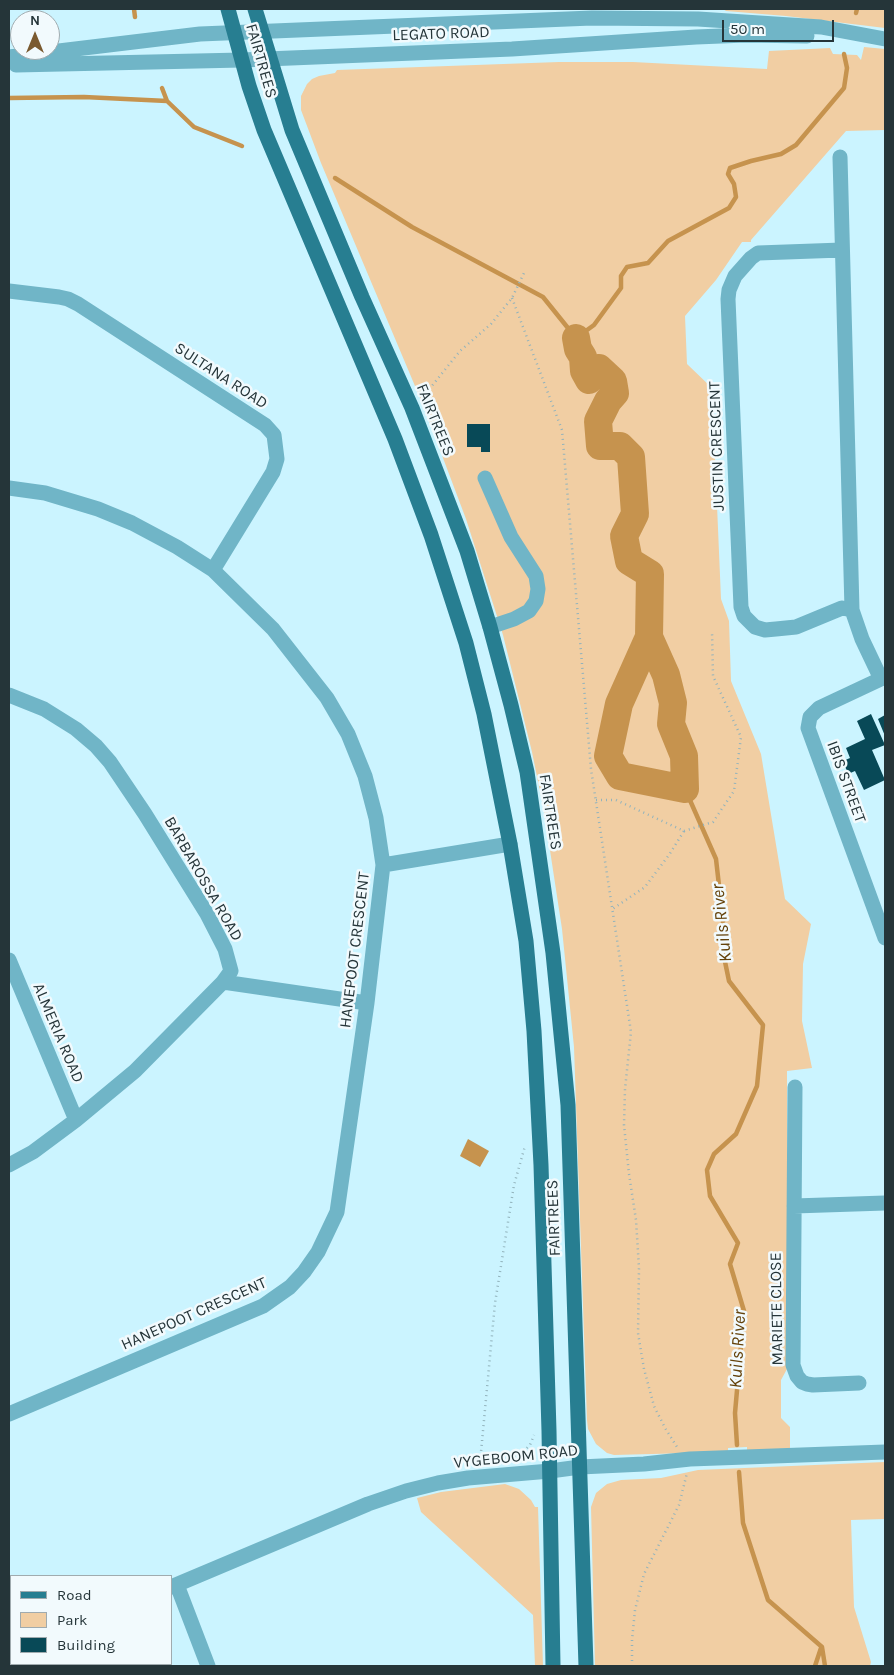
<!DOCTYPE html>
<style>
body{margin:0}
#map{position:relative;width:894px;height:1675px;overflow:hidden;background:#cbf4ff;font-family:Karla,sans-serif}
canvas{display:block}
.frame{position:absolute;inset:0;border:10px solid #253539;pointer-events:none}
.legend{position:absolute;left:10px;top:1575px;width:162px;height:90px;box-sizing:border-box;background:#f2fafd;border:1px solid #a0abaf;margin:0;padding:6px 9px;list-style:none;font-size:15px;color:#253539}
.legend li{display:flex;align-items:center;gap:10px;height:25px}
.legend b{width:25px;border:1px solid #a0abaf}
.north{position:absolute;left:10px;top:10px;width:50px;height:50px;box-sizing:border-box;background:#f2fafd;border:1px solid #a0abaf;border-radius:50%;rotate:0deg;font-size:14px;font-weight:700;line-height:20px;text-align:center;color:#253539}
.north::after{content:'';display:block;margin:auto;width:18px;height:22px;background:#7a5a30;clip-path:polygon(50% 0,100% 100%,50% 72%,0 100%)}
.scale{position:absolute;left:722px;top:20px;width:112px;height:22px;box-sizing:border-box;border:2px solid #253539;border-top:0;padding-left:6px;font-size:15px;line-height:18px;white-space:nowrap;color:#253539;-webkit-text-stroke:4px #f2fafd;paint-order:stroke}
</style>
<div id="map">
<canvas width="894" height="1675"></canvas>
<div class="frame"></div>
<ul class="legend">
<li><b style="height:6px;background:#277e91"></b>Road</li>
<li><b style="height:14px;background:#f1cea3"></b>Park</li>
<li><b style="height:14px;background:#084957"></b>Building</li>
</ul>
<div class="north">N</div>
<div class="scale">50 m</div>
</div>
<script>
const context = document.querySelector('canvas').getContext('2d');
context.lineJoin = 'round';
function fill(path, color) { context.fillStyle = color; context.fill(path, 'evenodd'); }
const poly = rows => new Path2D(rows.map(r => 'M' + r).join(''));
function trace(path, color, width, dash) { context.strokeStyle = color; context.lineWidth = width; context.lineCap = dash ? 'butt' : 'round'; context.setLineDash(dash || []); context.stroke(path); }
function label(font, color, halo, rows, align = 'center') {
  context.font = font + ' Karla,sans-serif'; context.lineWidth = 5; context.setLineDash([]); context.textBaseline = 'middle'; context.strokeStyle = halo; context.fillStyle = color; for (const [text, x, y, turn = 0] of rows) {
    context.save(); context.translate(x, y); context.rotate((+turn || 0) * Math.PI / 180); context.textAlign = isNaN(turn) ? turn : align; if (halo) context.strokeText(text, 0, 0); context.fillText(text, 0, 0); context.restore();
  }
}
fill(poly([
 [723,9,885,9,885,28,786,16,726,11],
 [864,47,885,49,885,130,846,131,751,240,751,242,742,242,716,280,685,316,687,364,712,388,721,599,729,621,731,681,761,754,785,899,811,924,803,964,802,1021,812,1068,787,1071,787,1369,781,1380,781,1418,790,1427,790,1449,747,1451,747,1447,728,1448,728,1452,614,1455,607,1453,596,1444,588,1429,587,1420,574,1047,562,929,544,811,532,752,503,635,466,519,423,405,321,163,301,110,301,96,307,84,312,79,319,76,335,73,337,70,559,62,633,62,767,69,769,51,830,48,833,54,857,55,861,60],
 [885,1462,885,1519,851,1520,854,1607,871,1662,870,1666,595,1666,591,1507,596,1493,607,1484,621,1480,661,1478,698,1470],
 [505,1484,519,1489,531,1500,535,1507,538,1507,543,1666,535,1666,533,1615,421,1512,417,1498,441,1492]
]), '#f1cea3');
fill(poly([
 [468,1139,489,1151,480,1167,460,1156]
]), '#c6934e');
trace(poly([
 [134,9,135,17],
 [856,13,857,9],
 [162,88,167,101],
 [9,98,84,97,167,101,194,127,242,146],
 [335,178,412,227,543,297,576,338,594,325,621,288,621,276,627,267,648,263,668,241,729,208,736,197,734,184,728,174,730,168,751,161,781,154,796,145,844,88,847,68,844,54],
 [685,789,716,859,723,921,723,952,729,981,763,1025,757,1086,736,1134,714,1154,707,1170,710,1196,738,1243,730,1264,744,1311,735,1413,737,1445],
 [739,1472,743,1523,768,1600,822,1647,825,1666],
 [815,1666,821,1648]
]), '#c6934e', 4.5);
trace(poly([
 [576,338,578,349,583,357,584,371,589,380,599,368,613,381,615,393,608,401,598,421,600,446,620,446,631,457,635,514,624,536,629,561,650,574,649,637,619,704,608,756,620,776,685,789,684,756,671,724,673,703,666,675,649,637]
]), '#c6934e', 28);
fill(poly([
 [467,424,490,424,490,452,481,452,481,447,467,447],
 [871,714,885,745,872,750,885,780,864,790,855,771,848,774,843,761,850,758,846,748,865,739,857,721],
 [885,715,885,736,878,719]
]), '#084957');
trace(poly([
 [512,298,562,430,591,769,631,1032,625,1089,624,1125,629,1174,636,1220,639,1268,638,1333,644,1369,654,1406,665,1428,677,1447],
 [423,397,460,351,491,324,512,298,524,273],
 [596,800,616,800,684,831,669,855,645,887,611,910],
 [684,831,713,822,734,791,741,737,713,676,712,631],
 [510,1458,521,1454,530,1445,534,1435],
 [485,1460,481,1452,495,1303,514,1185,525,1146],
 [632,1666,632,1640,635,1610,644,1574,679,1505,687,1473]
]), '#92b3bc', 2.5, [1, 4]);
trace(poly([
 [9,57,200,34,592,18,698,19,821,27,885,39],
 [16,65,242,60,512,49,696,37,746,35,807,36],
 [840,157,852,610,862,639,881,679],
 [842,250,758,253,751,258,735,276,729,290,728,299,741,607,744,616,755,627,765,630,776,629,796,627,842,608,852,610],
 [9,291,59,297,68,299,78,304,265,425,274,435,277,459,273,472,213,570],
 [485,478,511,537,536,576,538,589,536,601,529,611,514,619,490,627],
 [9,488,45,493,98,509,132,523,177,547,213,570,273,629,327,698,348,734,365,776,376,818,383,865,367,1003,337,1212,318,1252,304,1272,290,1287,263,1306,9,1414],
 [885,677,819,708,810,717,808,728,885,938],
 [9,695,44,709,76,729,96,746,110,762,145,814,207,914,225,949,231,971,223,982,135,1071,76,1120,33,1152,9,1165],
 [383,865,510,844],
 [9,960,76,1120],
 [223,982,367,1003],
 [795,1087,793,1365,797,1376,802,1382,807,1384,813,1385,859,1383],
 [794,1206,885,1203],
 [177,1585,208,1666],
 [171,1587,368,1504,406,1491,438,1483,468,1478,550,1471,580,1467,644,1464,690,1459,885,1452],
 [9,1655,11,1654]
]), '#70b5c7', 15);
trace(poly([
 [228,9,249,86,264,130,395,439,431,535,466,643,484,714,510,844,526,941,534,1031,541,1165,549,1431,553,1666],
 [255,9,292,130,362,297,412,408,467,551,490,627,511,705,527,772,553,953,568,1105,586,1666]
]), '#277e91', 15);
label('16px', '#253539', '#f2fafd', [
 ["LEGATO ROAD",441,34,-2],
 ["FAIRTREES",261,61,74],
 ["SULTANA ROAD",221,376,33],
 ["FAIRTREES",435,420,68],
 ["JUSTIN CRESCENT",717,446,-92],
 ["IBIS STREET",846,782,70],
 ["FAIRTREES",550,812,81],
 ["BARBAROSSA ROAD",203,879,60],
 ["HANEPOOT CRESCENT",355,950,-83],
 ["ALMERIA ROAD",58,1033,67],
 ["FAIRTREES",554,1218,-92],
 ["MARIETE CLOSE",777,1309,-91],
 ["HANEPOOT CRESCENT",194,1314,-24],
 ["VYGEBOOM ROAD",516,1457,-6]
]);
label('italic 18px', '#64420a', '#f2fafd', [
 ["Kuils River",722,923,-96],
 ["Kuils River",738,1349,-87]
]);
</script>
